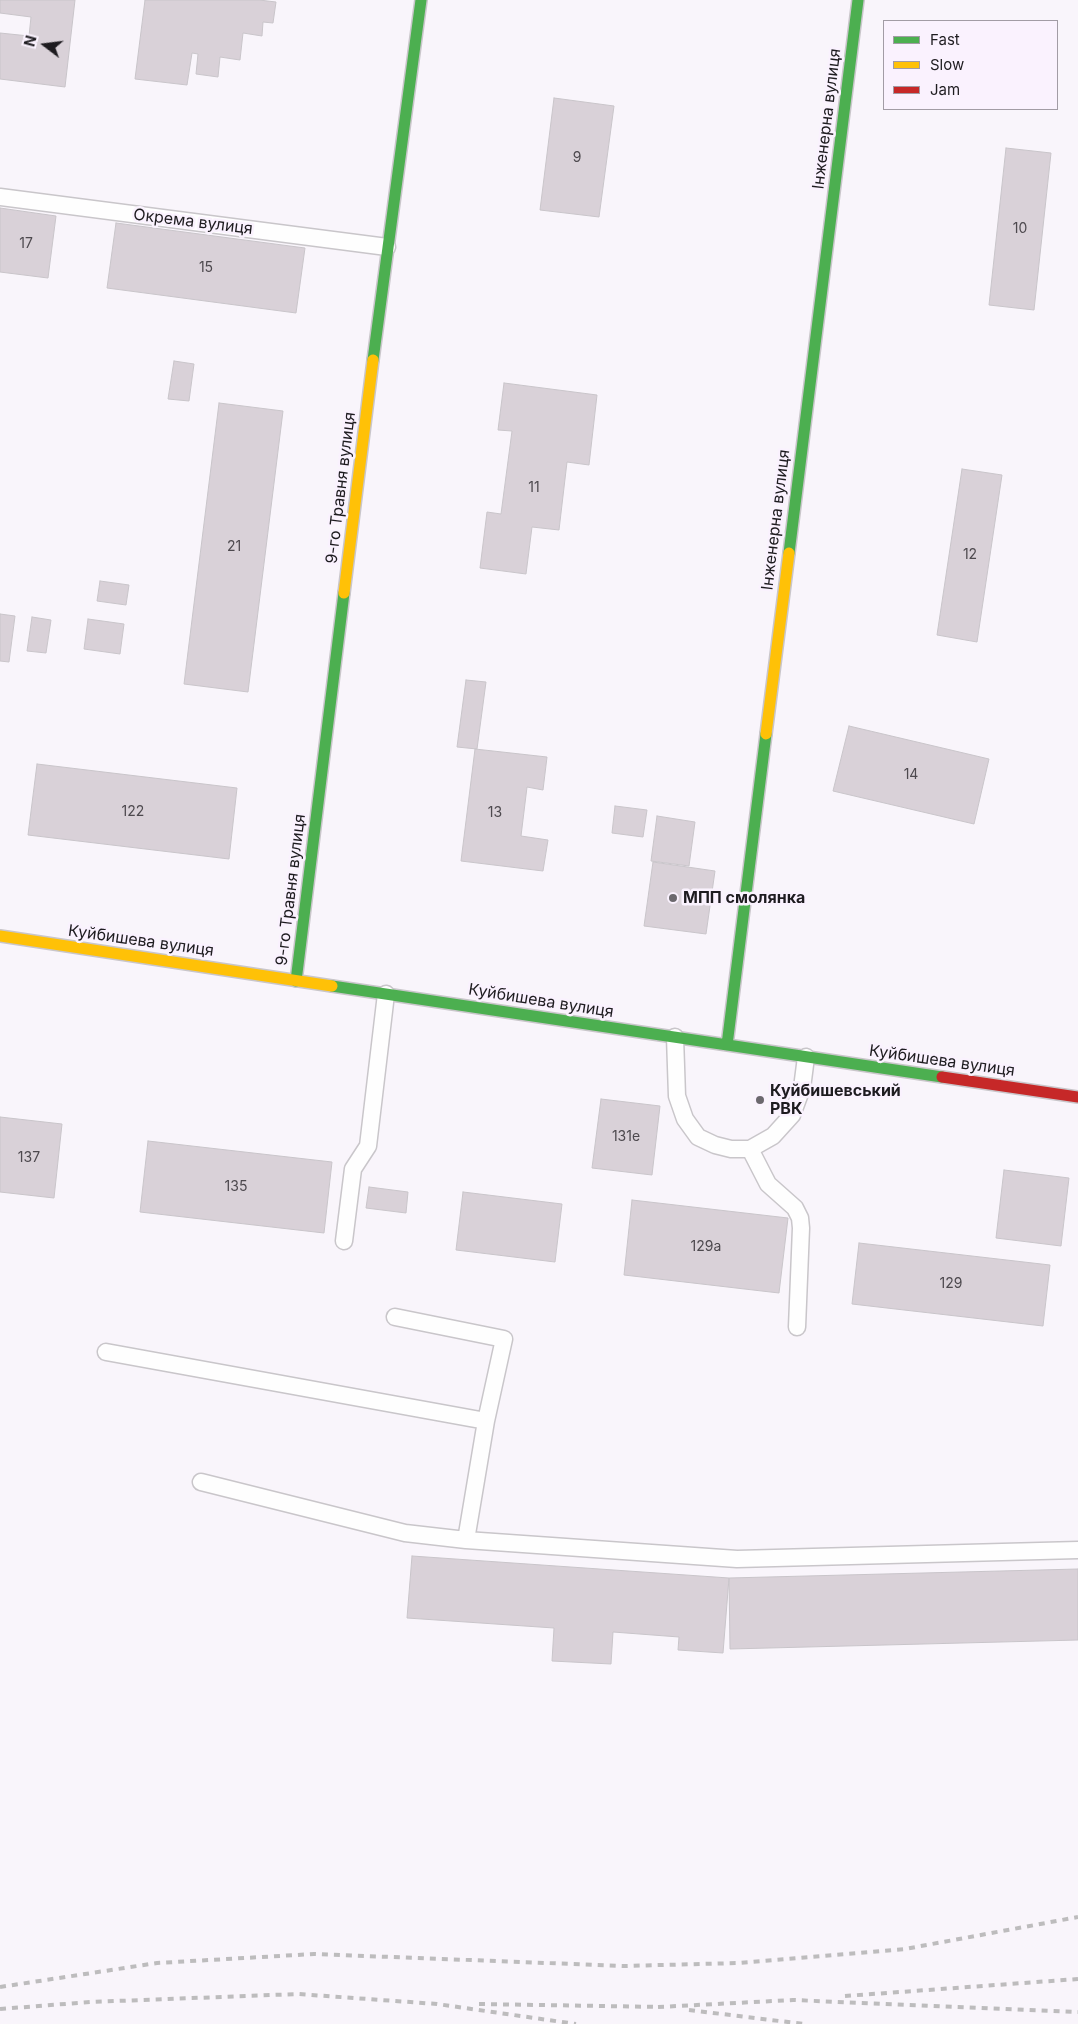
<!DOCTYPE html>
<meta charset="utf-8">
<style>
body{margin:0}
#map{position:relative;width:1078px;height:2024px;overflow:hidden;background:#f9f5fb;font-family:Inter,sans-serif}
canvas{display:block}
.legend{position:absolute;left:883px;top:20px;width:175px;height:90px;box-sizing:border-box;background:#faf2fe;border:1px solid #a29ca5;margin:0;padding:6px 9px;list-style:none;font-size:15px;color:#1e1c20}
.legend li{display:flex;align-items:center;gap:10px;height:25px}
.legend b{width:25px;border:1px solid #a29ca5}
.north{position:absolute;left:20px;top:20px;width:50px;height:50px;-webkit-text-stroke:4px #faf2fe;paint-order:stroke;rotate:285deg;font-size:14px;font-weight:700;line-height:20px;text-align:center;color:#1e1c20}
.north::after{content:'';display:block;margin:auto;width:18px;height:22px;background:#1e1c20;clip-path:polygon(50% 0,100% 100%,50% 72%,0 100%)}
</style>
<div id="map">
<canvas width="1078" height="2024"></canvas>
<ul class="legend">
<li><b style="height:6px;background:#4caf50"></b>Fast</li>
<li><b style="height:6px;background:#ffc107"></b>Slow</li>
<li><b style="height:6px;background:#c62828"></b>Jam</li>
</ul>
<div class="north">N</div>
</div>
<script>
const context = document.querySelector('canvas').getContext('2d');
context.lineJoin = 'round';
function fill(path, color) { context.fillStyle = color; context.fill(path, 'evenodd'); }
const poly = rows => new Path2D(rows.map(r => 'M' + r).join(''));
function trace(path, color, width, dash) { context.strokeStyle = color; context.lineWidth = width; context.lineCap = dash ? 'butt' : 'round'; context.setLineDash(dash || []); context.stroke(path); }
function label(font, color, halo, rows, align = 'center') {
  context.font = font + ' Inter,sans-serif'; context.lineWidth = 5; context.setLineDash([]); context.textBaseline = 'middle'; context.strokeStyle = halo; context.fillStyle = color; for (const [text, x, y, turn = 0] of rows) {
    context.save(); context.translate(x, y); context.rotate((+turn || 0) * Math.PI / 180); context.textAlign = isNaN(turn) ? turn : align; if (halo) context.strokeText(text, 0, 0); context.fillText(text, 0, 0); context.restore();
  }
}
const building = poly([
 [0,0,75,0,65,87,0,79,0,33,29,36,31,17,0,13,0,0],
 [145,0,259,0,276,2,273,23,263,22,262,36,243,33,240,60,220,57,218,77,196,74,198,54,192,53,187,85,135,79,145,0],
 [554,98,614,106,599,217,540,210,554,98],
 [1006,148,1051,153,1034,310,989,305,1006,148],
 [0,208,56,216,48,278,0,272,0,208],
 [116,223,305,248,296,313,107,288,116,223],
 [174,361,194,364,189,401,168,399,174,361],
 [504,383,597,395,589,465,567,462,559,530,532,527,526,574,480,568,487,512,501,514,512,431,498,430,504,383],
 [219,403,283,411,248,692,184,684,219,403],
 [962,469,1002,475,977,642,937,635,962,469],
 [100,581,129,585,126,605,97,601,100,581],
 [0,614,15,616,9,662,0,661,0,614],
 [32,617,51,620,46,653,27,651,32,617],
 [88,619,124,624,120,654,84,649,88,619],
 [466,680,486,682,477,749,457,747,466,680],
 [849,726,989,759,974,824,833,791,849,726],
 [475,749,547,757,543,790,527,787,521,836,548,840,543,871,461,861,475,749],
 [37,764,237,788,229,859,28,835,37,764],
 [615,806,647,810,643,837,612,833,615,806],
 [657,816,695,822,689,866,651,861,657,816],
 [653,862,715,871,706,934,644,926,653,862],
 [601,1099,660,1106,652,1175,592,1168,601,1099],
 [0,1117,62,1124,54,1198,0,1192,0,1117],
 [148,1141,332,1162,324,1233,140,1212,148,1141],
 [1004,1170,1069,1178,1061,1246,996,1238,1004,1170],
 [369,1187,408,1192,406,1213,366,1208,369,1187],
 [463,1192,562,1204,555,1262,456,1250,463,1192],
 [632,1200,788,1218,779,1293,624,1275,632,1200],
 [859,1243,1050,1265,1043,1326,852,1304,859,1243],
 [412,1556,729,1578,723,1653,678,1650,679,1637,613,1632,611,1664,552,1661,554,1628,407,1618,412,1556],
 [1078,1569,1078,1640,730,1649,729,1578,1078,1569]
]);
fill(building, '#d9d1d8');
trace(building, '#c9c5ca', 1);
const lane = poly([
 [0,197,387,247],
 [675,1037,677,1096,685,1119,698,1137,715,1145,731,1149,750,1149,773,1136,792,1115,802,1088,806,1057],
 [750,1149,768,1184,795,1208,800,1218,801,1228,797,1327],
 [344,1241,353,1169,368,1146,386,994],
 [395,1317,504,1339,486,1421],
 [106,1352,486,1421,466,1540,737,1559,1078,1550],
 [201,1482,405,1533,466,1540]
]);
const fast = poly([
 [373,360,421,0],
 [789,553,858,0],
 [296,981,344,593],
 [332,986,942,1077],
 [727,1045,766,734]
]);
const slow = poly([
 [344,593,373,360],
 [766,734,789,553],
 [0,936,332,986]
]);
const jam = poly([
 [942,1077,1078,1097]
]);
trace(lane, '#c9c6ca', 19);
trace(fast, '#c9c6ca', 14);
trace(slow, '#c9c6ca', 14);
trace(jam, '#c9c6ca', 14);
trace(lane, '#fefefe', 16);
trace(fast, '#4caf50', 11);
trace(slow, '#ffc107', 11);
trace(jam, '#c62828', 11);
trace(poly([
 [0,1987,157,1963,314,1954,624,1966,738,1963,905,1949,1078,1917],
 [845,1996,1078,1979],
 [479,2004,664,2007],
 [658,2007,793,2000,1078,2012],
 [0,2009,90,2002,298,1994,437,2004,576,2024],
 [689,2010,804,2024]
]), '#bdbcbd', 4, [6, 6]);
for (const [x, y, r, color] of [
 [673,898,5,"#6b686d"],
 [760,1100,5,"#6b686d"]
]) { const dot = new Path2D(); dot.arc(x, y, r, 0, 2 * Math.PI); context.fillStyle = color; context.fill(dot); trace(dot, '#faf2fe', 2); }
label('14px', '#4d494e', null, [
 ["9",577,158],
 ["10",1020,229],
 ["17",26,244],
 ["15",206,268],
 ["11",534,488],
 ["21",234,547],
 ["12",970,555],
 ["14",911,775],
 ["122",133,812],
 ["13",495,813],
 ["131е",626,1137],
 ["137",29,1158],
 ["135",236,1187],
 ["129а",706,1247],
 ["129",951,1284]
]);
label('16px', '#1e1c20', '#faf2fe', [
 ["Інженерна вулиця",827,119,-83],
 ["Окрема вулиця",193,222,7],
 ["9-го Травня вулиця",341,488,-83],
 ["Інженерна вулиця",776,520,-83],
 ["9-го Травня вулиця",291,890,-83],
 ["Куйбишева вулиця",141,941,8],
 ["Куйбишева вулиця",541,1001,9],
 ["Куйбишева вулиця",942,1061,8]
]);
label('bold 16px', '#1e1c20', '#faf2fe', [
 ["МПП смолянка",683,898],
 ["Куйбишевський",770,1091],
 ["РВК",770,1109]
], 'left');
</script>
